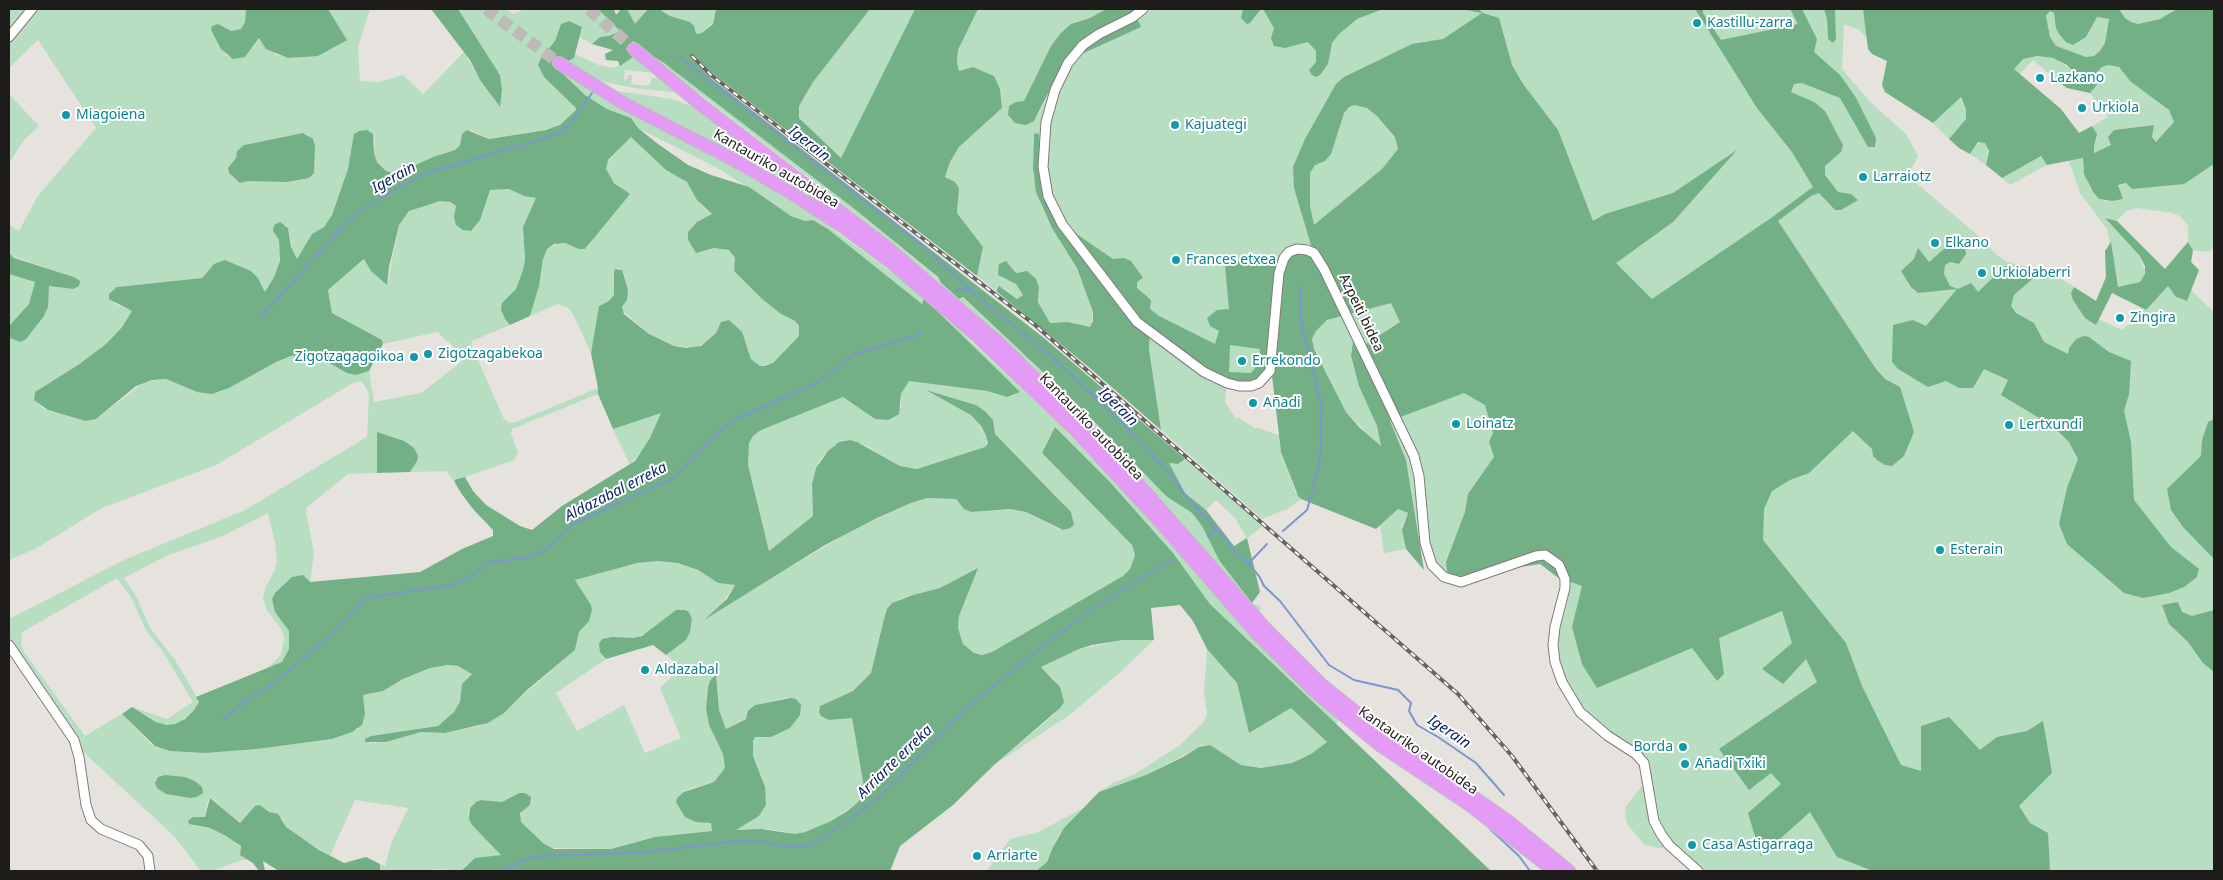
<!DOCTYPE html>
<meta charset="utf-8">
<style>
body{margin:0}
#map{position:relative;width:2223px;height:880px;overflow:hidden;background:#e6e2de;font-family:"Noto Sans",sans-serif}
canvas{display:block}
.frame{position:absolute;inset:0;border:10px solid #1e1c1b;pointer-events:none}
</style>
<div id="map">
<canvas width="2223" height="880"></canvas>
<div class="frame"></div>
</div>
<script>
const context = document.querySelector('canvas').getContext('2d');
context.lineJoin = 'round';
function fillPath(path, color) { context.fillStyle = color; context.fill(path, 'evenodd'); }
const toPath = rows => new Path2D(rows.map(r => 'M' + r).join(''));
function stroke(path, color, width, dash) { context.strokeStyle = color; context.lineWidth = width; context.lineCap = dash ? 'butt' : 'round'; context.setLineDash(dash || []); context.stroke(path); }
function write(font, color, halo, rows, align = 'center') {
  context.font = font + ' "Noto Sans",sans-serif'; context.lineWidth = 4; context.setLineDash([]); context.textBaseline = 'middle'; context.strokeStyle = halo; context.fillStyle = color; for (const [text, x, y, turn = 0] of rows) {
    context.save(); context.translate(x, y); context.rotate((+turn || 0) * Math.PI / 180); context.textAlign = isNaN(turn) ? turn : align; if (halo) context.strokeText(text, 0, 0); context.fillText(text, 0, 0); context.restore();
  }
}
fillPath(toPath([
 [9,9,246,9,245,22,241,29,231,31,221,26,212,33,227,56,245,57,260,38,276,55,292,58,311,56,347,40,328,9,370,9,358,47,360,81,379,82,403,75,423,94,464,52,480,80,499,106,502,90,500,75,458,9,506,9,513,14,521,11,522,9,598,9,620,31,609,36,600,37,592,44,579,37,582,27,566,21,560,27,555,41,541,58,539,68,544,77,571,102,576,110,565,122,555,128,489,139,471,130,461,138,460,145,455,150,433,157,396,174,386,171,377,162,374,153,375,139,370,131,354,134,353,151,343,185,332,215,324,227,312,234,297,259,293,255,289,231,286,225,273,231,279,240,280,261,274,277,265,292,261,283,251,271,233,263,214,264,202,278,117,287,115,304,133,311,122,326,106,344,78,365,35,392,33,398,43,408,52,412,96,419,144,382,166,379,197,392,220,392,276,362,291,356,304,354,319,357,356,375,369,371,374,402,421,393,466,358,437,332,383,344,382,340,332,313,328,290,365,259,367,265,387,285,399,225,409,211,424,205,445,200,456,206,454,217,476,226,490,190,502,189,513,190,529,197,537,198,523,227,525,260,523,270,516,290,503,303,502,314,510,325,472,341,471,344,504,419,509,423,516,422,598,388,598,394,512,429,511,433,518,453,514,460,454,481,446,471,410,472,413,469,377,432,377,473,348,474,307,507,306,513,314,552,310,582,289,580,286,583,277,615,289,631,289,649,285,659,273,667,268,668,281,655,284,639,282,630,267,610,263,599,265,589,275,570,277,560,275,542,268,513,223,536,166,556,124,578,137,598,150,628,175,660,198,699,198,705,194,710,180,722,171,725,161,724,132,707,167,719,193,702,163,652,146,630,131,597,117,578,22,632,21,644,24,652,85,736,122,714,151,744,170,751,205,753,257,749,332,739,358,729,365,714,363,695,383,691,403,679,430,668,448,665,458,666,472,674,462,684,460,702,454,712,438,726,371,736,369,743,386,742,421,732,445,733,479,726,498,717,575,650,579,632,586,624,591,605,575,580,637,562,657,561,678,563,698,570,718,583,735,585,721,605,750,591,851,531,911,503,927,498,956,499,958,502,971,512,1010,509,1026,512,1060,530,1064,504,995,434,993,420,986,412,976,405,930,391,967,411,976,419,987,440,985,447,917,469,900,466,865,445,845,440,833,446,820,460,816,468,812,484,813,516,769,551,748,465,749,443,753,436,760,430,843,397,875,419,889,420,893,419,901,406,901,394,909,381,987,391,1007,397,1020,392,969,344,945,317,1063,428,1171,543,1255,642,1300,687,1339,720,1336,724,1210,604,1173,553,1109,481,1055,427,1042,453,1132,545,1135,555,1130,569,1123,576,992,652,982,655,974,653,963,644,958,628,959,616,977,569,940,588,900,599,884,619,871,673,853,691,820,706,819,711,829,720,852,718,865,793,857,803,829,822,805,832,795,834,769,829,734,830,759,816,766,805,762,779,753,756,752,741,755,737,771,737,798,701,786,698,755,705,746,718,726,729,719,710,716,675,710,681,708,687,706,708,709,725,723,754,725,768,714,782,689,789,677,798,712,823,712,831,655,837,611,849,554,848,543,843,524,828,519,818,523,810,530,805,514,795,502,802,481,800,476,802,470,808,468,813,472,825,502,855,467,864,461,871,438,869,424,871,405,870,380,871,380,864,385,866,391,844,408,808,355,800,330,856,293,833,286,827,283,820,269,812,255,806,240,823,211,798,208,800,205,817,197,817,193,826,210,828,226,836,241,847,240,855,248,860,241,860,213,871,201,871,174,836,66,736,9,652,9,613,11,618,124,560,245,510,367,437,369,394,364,384,360,381,353,383,216,465,102,508,35,549,9,560,9,336,10,338,31,331,46,312,49,286,73,289,74,277,11,256,9,253,9,225,19,231,37,197,96,128,38,40,9,68],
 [303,133,308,134,315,147,314,173,298,180,248,181,240,183,229,173,228,168,236,158,237,151,244,145],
 [670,614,691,616,692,619,690,632,686,640,666,655,681,667,660,688,681,738,645,753,624,705,577,731,556,693,606,659,604,657,633,638,650,632],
 [627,9,648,9,635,25],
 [659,9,716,9,713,23,702,33,696,34,690,22,670,16],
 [870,9,915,9,841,158,799,118,799,106,813,82],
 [978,9,1106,9,1090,18,1076,22,1051,46,1024,101,1016,102,1009,106,1037,117,1064,62,1139,22,1134,11,1136,9,1791,9,1817,39,1802,9,1824,9,1827,19,1828,39,1833,43,1836,39,1835,9,1863,9,1868,40,1859,30,1844,24,1842,69,1870,102,1906,134,1918,156,1908,176,1975,233,1998,256,2008,262,2052,273,2074,287,2071,293,2090,315,2122,330,2139,316,2168,286,2176,297,2186,301,2191,290,2214,312,2214,871,1704,871,1679,847,1657,848,1644,844,1627,824,1625,813,1626,806,1646,781,1648,770,1580,706,1566,683,1559,659,1559,633,1570,592,1570,577,1557,559,1462,579,1448,577,1421,549,1406,460,1389,421,1400,417,1364,346,1357,350,1353,343,1351,356,1353,366,1377,426,1381,447,1346,412,1312,344,1312,339,1316,331,1325,322,1333,318,1326,267,1271,367,1227,383,1225,402,1236,419,1238,417,1256,429,1258,428,1279,435,1281,452,1295,491,1301,499,1287,509,1262,519,1161,430,1149,349,1150,332,1049,209,1039,176,1039,135,1034,134,1033,176,1042,207,1077,268,1093,312,1092,324,1090,327,1068,322,1050,323,1038,302,1039,292,1023,271,1016,273,1006,261,999,265,1002,278,1013,282,1020,288,1023,292,1022,298,1017,299,1003,288,995,289,996,291,977,276,983,247,957,213,959,188,955,182,945,177,950,162,959,147,1002,108,1000,89,992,75,973,67,959,71,957,63,958,50],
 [2119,9,2177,9,2160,19,2138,24,2131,22,2125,18],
 [2052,10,2054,13,2055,21,2086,37,2097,17,2109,19,2105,43,2100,51,2094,56,2086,57,2056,47,2050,37,2046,16,2048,12],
 [643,50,673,69,841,198,938,278,941,283,856,214],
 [575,54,599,65,614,68,634,56,654,73,625,70,624,79,627,80,628,75,632,75,631,84,649,86,652,78,658,78,678,93,634,88,600,81,567,64,574,58],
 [2032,56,2048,57,2058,60,2075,72,2060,83,2033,60,2019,75,2013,69,2023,59],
 [2108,65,2121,68,2130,81,2158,100,2173,115,2175,118,2173,124,2158,141,2154,141,2152,137,2153,125,2114,130,2109,141,2112,145,2094,153,2094,147,2097,138,2092,126,2108,117,2090,93,2097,85,2092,77,2102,67],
 [558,69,600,97,738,169,815,216,909,285,924,298,922,304,821,224,813,220,805,221,791,216,721,170,638,128,631,118,607,109,585,95],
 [610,90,672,99,697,108,858,230],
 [9,94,39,126,25,139,9,163],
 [1960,97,1966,109,1966,119,1949,139,1933,123],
 [631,136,666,170,687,182,702,206,712,214,697,222,688,232,688,240,696,253,714,248,729,250,735,258,734,271,762,299,781,314,795,321,799,326,799,336,773,363,760,366,755,363,751,359,748,348,720,324,716,333,708,341,695,348,674,346,649,334,623,311,622,307,627,300,622,270,618,268,614,273,614,295,609,301,599,306,599,308,591,353,573,314,568,308,558,304,530,316,539,286,543,259,547,249,559,243,572,244,583,250,588,247,623,190,610,178,606,169,606,164],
 [1979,142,1984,142,1988,148,1986,165,1970,154],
 [2041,156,2047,165,2010,185,2002,178],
 [2083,158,2083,169,2090,188,2099,199,2107,201,2123,199,2118,186,2126,183,2132,189,2143,187,2214,164,2214,246,2210,252,2193,250,2188,242,2188,226,2181,217,2173,213,2137,208,2126,211,2117,221,2106,219,2139,255,2145,270,2144,277,2140,282,2118,288,2107,229,2080,193,2069,161],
 [9,274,35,282,29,304,9,326],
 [962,297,1083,410,1166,496,1192,513,1202,526,1222,563,1234,576,1252,603,1261,607,1259,613,1134,468,1070,402,959,299],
 [662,412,647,444,630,465,613,429],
 [1185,459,1263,526,1247,538,1235,518,1216,500,1206,510,1185,493,1168,463,1178,464],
 [1398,509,1408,513,1402,526,1406,549,1384,553,1380,525],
 [1123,640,1154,640,1116,676,1068,716,994,765,1055,714,1055,680,1041,667,1079,649],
 [1207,649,1237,683,1249,733,1291,708,1327,742,1311,754,1292,763,1261,768,1241,765,1219,751,1203,745,1146,775,1099,792,1113,783,1135,774,1180,745,1204,722,1207,713,1204,694],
 [1082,809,1058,836,1047,862,1036,871,987,871,1010,839,1036,833]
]), '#b8dec2');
fillPath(toPath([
 [246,9,328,9,347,40,318,56,288,58,266,49,259,38,245,57,233,59,221,49,211,30,212,26,218,24,231,31,241,29,245,22],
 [431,9,458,9,500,75,502,90,500,107,480,80,470,60],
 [598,9,614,9,616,15,621,9,627,9,635,24,648,9,659,9,670,16,690,22,694,26,696,34,702,33,713,24,716,9,870,9,813,82,799,106,799,118,841,158,915,9,978,9,958,50,957,63,959,71,973,67,994,76,1000,89,1002,108,959,147,950,162,945,177,955,182,959,188,957,213,983,247,977,276,712,73,694,55,690,57,712,79,1044,338,1185,459,1178,464,1169,463,1185,493,1206,510,1234,546,1247,538,1260,592,1252,603,1219,560,1202,526,1192,513,1166,496,1083,410,963,297,959,299,941,283,938,277,852,207,664,63,643,50,620,66,618,61,606,60,605,54,613,50,592,44,600,37,609,36,620,31],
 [1106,9,1136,9,1134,11,1141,27,1064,62,1034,121,1026,125,1015,123,1008,115,1009,106,1016,102,1024,101,1051,46,1061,33,1071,24,1090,18],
 [1243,9,1261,9,1250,23,1247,24,1241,18],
 [1263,9,1383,9,1357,19,1339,34,1332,43,1328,64,1320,75,1316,77,1312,75,1309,70,1316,62,1316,51,1308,42,1285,48,1274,46,1271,38,1274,28],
 [1461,9,1478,9,1483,13,1499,18,1512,65,1523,84,1558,130,1593,221,1605,214,1673,193,1737,150,1673,222,1616,263,1652,299,1771,218,1813,187,1792,152,1757,108,1695,9,1703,9,1703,13,1721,40,1798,24,1790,9,1802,9,1817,39,1814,52,1840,75,1855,96,1876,138,1875,147,1868,147,1840,98,1802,83,1794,84,1791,92,1814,102,1825,111,1843,145,1841,152,1825,166,1825,175,1838,192,1851,194,1858,200,1841,210,1835,210,1819,193,1811,196,1778,221,1876,369,1885,379,1900,387,1914,432,1904,456,1892,466,1885,465,1877,460,1873,456,1872,449,1853,431,1809,473,1790,480,1772,491,1764,509,1763,540,1846,643,1862,686,1901,765,1921,771,1921,726,1949,717,1980,750,1997,737,2027,731,2043,721,2052,773,2019,806,2030,823,2048,833,2050,871,1873,871,1837,857,1810,812,1761,856,1748,813,1781,784,1771,773,1749,790,1719,749,1817,682,1806,659,1783,684,1762,669,1792,643,1782,611,1719,638,1724,674,1717,681,1692,648,1597,688,1582,664,1572,627,1582,586,1557,577,1540,564,1460,576,1448,573,1447,570,1446,562,1465,512,1468,494,1494,457,1489,442,1493,433,1485,405,1464,393,1390,421,1406,460,1424,570,1406,549,1402,530,1408,513,1398,509,1376,529,1301,499,1298,496,1281,452,1271,367,1262,381,1230,384,1150,333,1149,349,1161,430,1091,369,996,291,999,286,1017,299,1023,295,1016,284,998,275,999,264,1006,261,1016,273,1027,271,1036,279,1039,287,1038,302,1050,323,1068,322,1090,327,1093,321,1093,312,1077,268,1052,228,1036,192,1033,169,1034,134,1037,133,1039,135,1039,171,1041,187,1053,216,1065,226,1113,259,1124,258,1131,261,1143,278,1137,282,1137,288,1151,300,1150,309,1159,316,1215,344,1219,331,1210,326,1207,318,1217,310,1229,309,1225,266,1255,255,1275,260,1289,258,1287,254,1313,252,1294,188,1293,167,1305,139,1336,84,1344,77,1412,44,1443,39,1482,13],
 [1354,105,1367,108,1377,116,1395,137,1398,149,1382,169,1314,225,1310,206,1310,173,1315,165,1325,161,1331,154,1344,113,1349,107],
 [1391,303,1400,322,1357,350,1353,342,1351,356,1359,386,1377,426,1381,446,1359,427,1346,412,1314,349,1312,339,1316,331,1327,320],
 [1230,345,1260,349,1259,363,1251,373,1229,372],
 [1824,9,1835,9,1836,39,1833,43,1828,39,1827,19],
 [1863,9,2119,9,2125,18,2131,22,2138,24,2160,19,2177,9,2214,9,2214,164,2184,184,2132,189,2126,183,2118,185,2123,199,2112,201,2099,199,2093,192,2084,174,2083,158,2047,165,2041,156,2002,178,1986,165,1989,151,1985,143,1978,142,1970,154,1959,148,1949,139,1966,119,1966,109,1961,97,1933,123,1885,92,1882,85,1887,61,1872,54,1868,49],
 [2050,11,2054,13,2056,28,2059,34,2066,42,2073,45,2086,37,2097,17,2109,19,2105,43,2100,51,2094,56,2086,57,2056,46,2050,37,2046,16],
 [2037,56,2053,58,2067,65,2074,72,2060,83,2067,88,2090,93,2097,85,2092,77,2102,67,2108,65,2119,67,2130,81,2169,110,2174,122,2156,142,2152,137,2154,125,2114,130,2108,137,2111,145,2094,153,2094,147,2097,134,2092,126,2079,133,2061,109,2014,69,2023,59],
 [569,21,582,27,574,58,557,68,585,95,607,109,631,118,638,128,658,144,688,165,711,175,749,187,791,216,805,221,813,220,828,229,922,304,924,298,1020,392,1007,397,987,391,909,381,901,394,899,414,889,420,875,419,843,397,761,430,753,436,749,443,748,465,769,551,813,516,812,484,816,468,828,451,839,442,850,440,857,442,900,466,917,469,985,447,988,443,986,436,981,426,971,415,926,390,976,405,986,412,993,420,995,434,1071,512,1074,525,1070,528,1063,530,1026,512,1010,509,971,512,964,509,956,499,927,498,911,503,875,519,825,545,704,620,727,599,735,585,718,583,698,570,678,563,657,561,637,563,575,580,591,605,592,610,589,621,579,632,575,650,527,690,504,713,488,723,445,733,421,732,386,742,365,742,365,739,371,736,438,726,454,712,460,702,462,684,472,674,458,666,448,665,430,668,403,679,383,691,363,695,365,714,362,725,352,732,332,739,257,749,205,753,170,751,155,746,122,714,132,707,156,722,167,725,175,724,185,719,194,710,199,702,196,697,282,662,289,649,289,631,275,612,272,599,275,593,292,577,303,575,310,582,420,572,462,549,493,536,493,530,473,509,461,493,454,481,457,479,465,477,473,491,486,505,520,526,532,530,562,506,635,461,650,438,661,413,613,429,598,394,598,388,591,353,599,306,609,301,614,295,614,273,615,269,622,270,628,290,627,300,622,307,624,314,649,334,674,346,686,348,701,346,716,333,721,322,729,320,742,332,751,359,760,366,764,366,773,363,799,336,799,326,795,321,781,314,762,299,734,271,735,258,729,250,714,248,696,253,688,240,688,232,697,222,712,214,697,200,687,182,666,170,631,137,608,160,606,169,614,183,630,194,585,249,579,249,565,243,554,244,547,249,543,259,539,286,530,316,510,325,505,319,501,310,502,303,516,289,523,270,525,260,523,227,536,198,524,196,509,189,490,190,480,220,471,231,463,230,456,225,454,217,456,206,450,202,440,201,409,211,399,225,389,267,387,285,371,271,364,259,328,290,332,313,382,340,383,344,369,371,356,375,347,373,319,357,304,354,291,356,276,362,229,388,212,394,197,392,166,379,152,380,136,386,96,419,86,421,48,410,34,400,35,392,78,365,106,344,122,327,132,311,109,299,109,294,117,287,202,278,214,264,225,260,251,271,258,278,265,292,274,277,280,261,279,240,273,231,274,225,280,222,288,228,291,247,297,259,312,234,324,227,332,215,348,169,354,134,359,131,367,130,373,134,374,153,377,162,386,171,396,174,433,157,455,150,460,145,462,134,467,130,489,139,546,130,560,125,576,110,575,107,544,77,538,65,541,58,555,41,561,24],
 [303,133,313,139,315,147,314,173,309,178,286,182,248,181,240,183,229,173,228,168,236,158,237,151,244,145],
 [2105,218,2117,221,2165,269,2188,242,2193,250,2191,262,2199,270,2187,301,2176,297,2168,286,2146,310,2112,293,2096,325,2085,318,2073,300,2071,293,2074,287,2096,301,2106,277,2105,251,2111,242,2118,287,2140,282,2145,274,2145,266,2139,255],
 [1960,235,1964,241,1966,254,1959,264,1950,262,1945,265,1944,274,1950,286,1958,289,1971,283,1978,292,2005,266,2038,274,2014,295,2011,306,2016,313,2034,323,2044,342,2068,354,2069,348,2076,339,2084,336,2089,337,2109,352,2131,361,2129,394,2124,411,2131,442,2134,500,2171,547,2199,569,2197,577,2184,587,2169,593,2143,598,2124,593,2067,544,2059,524,2067,488,2078,459,2069,442,2054,427,2001,395,2008,380,1984,369,1973,388,1959,388,1946,381,1928,387,1898,369,1892,362,1893,325,1913,320,1926,326,1957,289,1918,293,1911,287,1901,271,1914,259,1918,248,1929,262],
 [9,253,14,258,74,277,80,281,79,286,73,289,49,286,48,307,44,316,26,339,20,342,10,338,9,326,29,304,35,282,9,274],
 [2214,419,2214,559,2183,527,2171,510,2167,489,2201,456,2202,440,2208,422],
 [1055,427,1109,481,1173,553,1210,604,1491,871,1036,871,1047,862,1053,847,1064,828,1099,792,1146,775,1183,757,1199,747,1210,745,1241,765,1261,768,1292,763,1311,754,1327,742,1291,708,1249,733,1237,683,1207,649,1193,621,1180,605,1151,608,1154,640,1123,640,1092,645,1079,649,1041,667,1060,687,1064,702,1060,708,994,765,953,805,900,846,890,871,461,871,475,858,501,855,472,825,469,819,470,808,476,802,481,800,502,802,519,793,525,793,531,797,530,805,520,813,521,822,543,843,554,849,611,849,655,837,712,831,711,823,696,822,685,817,676,802,677,798,684,792,714,782,725,768,723,754,709,725,706,708,708,687,710,681,716,674,719,710,726,729,746,719,748,711,755,705,791,698,796,699,801,705,800,715,790,728,771,737,755,737,753,741,753,756,765,787,766,805,759,816,736,830,761,829,795,834,805,832,829,822,846,812,857,803,865,793,852,718,829,720,821,716,819,712,820,706,853,691,871,673,884,619,887,609,892,603,913,595,940,588,978,568,959,616,958,628,963,644,974,653,982,655,992,652,1123,576,1130,569,1135,555,1132,545,1042,453],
 [377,432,404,441,414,448,418,456,417,461,410,472,377,473],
 [2178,602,2182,612,2192,616,2214,610,2214,672,2203,663,2188,642,2169,624,2162,605],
 [676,610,685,610,689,612,692,619,690,632,686,640,666,655,653,645,606,659,600,652,599,644,602,639,612,637,633,638,642,636],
 [165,775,185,777,195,781,202,787,203,793,197,797,190,798,166,794,157,788,155,783,158,777],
 [210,798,240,823,255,806,260,805,269,812,278,814,286,827,319,850,344,863,366,857,380,864,380,871,279,871,263,861,265,871,259,871,253,863,240,855,241,846,226,836,210,828,189,824,188,821,193,817,205,817]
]), '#73b085');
stroke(toPath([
 [678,56,923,246,982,300,1052,357,1125,426,1171,475,1186,496,1223,536,1239,557,1246,561,1259,576,1264,586,1280,601,1329,665,1354,680,1398,690,1411,703,1409,711,1417,725,1438,737,1476,763,1504,795],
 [956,290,963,289,971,291],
 [261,317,347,222,367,206,424,174,561,133,570,124,592,93],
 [1283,531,1307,510,1319,467,1321,446,1320,400,1301,322,1301,287],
 [1208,536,1216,530],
 [1248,564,1267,544],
 [223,720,245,701,270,686,334,633,365,598,452,585,468,578,488,562,525,558,541,552,549,547,573,524,673,478,716,434,738,418,819,382,853,355,914,336,920,332],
 [1490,829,1519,856,1530,871],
 [500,871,527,859,541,856,646,852,738,841,757,841,790,847,808,846,817,842,880,797,961,713,1031,655,1092,609,1173,559]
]), '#7c97cf', 2);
stroke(toPath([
 [486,9,559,63],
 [589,9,634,49]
]), '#bebab7', 12, [12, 6]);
const secondary = toPath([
 [1143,9,1133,17,1099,34,1083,45,1068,63,1055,90,1046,122,1043,167,1048,196,1062,224,1137,322,1204,372,1227,383,1239,386,1251,386,1259,383,1270,371,1279,273,1284,258,1289,252,1297,249,1307,250,1314,253,1324,269,1414,456,1419,476,1425,543,1432,565,1444,577,1461,582,1536,556,1545,555,1559,565,1565,579,1565,588,1555,627,1553,645,1555,662,1562,682,1580,712,1608,736,1636,754,1644,763,1654,821,1661,834,1669,845,1698,871],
 [9,37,32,9],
 [9,645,74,740,79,757,86,805,91,820,101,829,139,845,148,856,150,871]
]);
const highway = toPath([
 [634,49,700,104,888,248,998,342,1120,463,1266,629,1322,685,1388,738,1508,821,1569,871],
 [559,63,623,103,736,161,791,193,842,226,893,264,978,337,1075,430,1162,524,1256,633,1313,690,1381,746,1471,806,1554,871]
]);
stroke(secondary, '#807b78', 11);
stroke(highway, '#c0bfbf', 14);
stroke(secondary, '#fff', 9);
stroke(highway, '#e39bf6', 12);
const rail = toPath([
 [692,56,711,75,1035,325,1458,694,1512,756,1597,871]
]);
stroke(rail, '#676462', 4);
stroke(rail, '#fff', 2, [5.5]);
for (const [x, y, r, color] of [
 [1697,23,5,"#0f9aa8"],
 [2040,78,5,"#0f9aa8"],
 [2082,108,5,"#0f9aa8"],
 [66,115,5,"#0f9aa8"],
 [1175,125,5,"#0f9aa8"],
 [1863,177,5,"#0f9aa8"],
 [1935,243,5,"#0f9aa8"],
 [1176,260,5,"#0f9aa8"],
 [1982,273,5,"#0f9aa8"],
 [2120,318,5,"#0f9aa8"],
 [428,354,5,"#0f9aa8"],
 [414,357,5,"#0f9aa8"],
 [1242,361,5,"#0f9aa8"],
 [1253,403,5,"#0f9aa8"],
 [1456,424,5,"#0f9aa8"],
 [2009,425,5,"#0f9aa8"],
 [1940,550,5,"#0f9aa8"],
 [645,670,5,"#0f9aa8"],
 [1683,747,5,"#0f9aa8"],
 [1685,764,5,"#0f9aa8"],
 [1692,845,5,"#0f9aa8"],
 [977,856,5,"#0f9aa8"]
]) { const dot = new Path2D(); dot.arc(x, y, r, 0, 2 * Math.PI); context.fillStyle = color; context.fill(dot); stroke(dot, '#fff', 2); }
write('14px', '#0d838f', '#fff', [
 ["Kastillu-zarra",1707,23],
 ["Lazkano",2050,78],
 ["Urkiola",2092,108],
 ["Miagoiena",76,115],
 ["Kajuategi",1185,125],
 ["Larraiotz",1873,177],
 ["Elkano",1945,243],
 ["Frances etxea",1186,260],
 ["Urkiolaberri",1992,273],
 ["Zingira",2130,318],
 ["Zigotzagabekoa",438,354],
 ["Zigotzagagoikoa",404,357,"right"],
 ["Errekondo",1252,361],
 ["Añadi",1263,403],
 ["Loinatz",1466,424],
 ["Lertxundi",2019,425],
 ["Esterain",1950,550],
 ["Aldazabal",655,670],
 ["Borda",1673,747,"right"],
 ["Añadi Txiki",1695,764],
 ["Casa Astigarraga",1702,845],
 ["Arriarte",987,856]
], 'left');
write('14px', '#1e1c1b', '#fff', [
 ["Kantauriko autobidea",776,169,30],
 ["Azpeiti bidea",1361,313,64],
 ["Kantauriko autobidea",1091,427,46],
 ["Kantauriko autobidea",1418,751,35]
]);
write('italic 15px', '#0c2566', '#fff', [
 ["Igerain",809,144,38],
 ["Igerain",394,178,-29],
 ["Igerain",1118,407,45],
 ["Aldazabal erreka",616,492,-27],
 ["Igerain",1449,732,34],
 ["Arriarte erreka",895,762,-44]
]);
</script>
